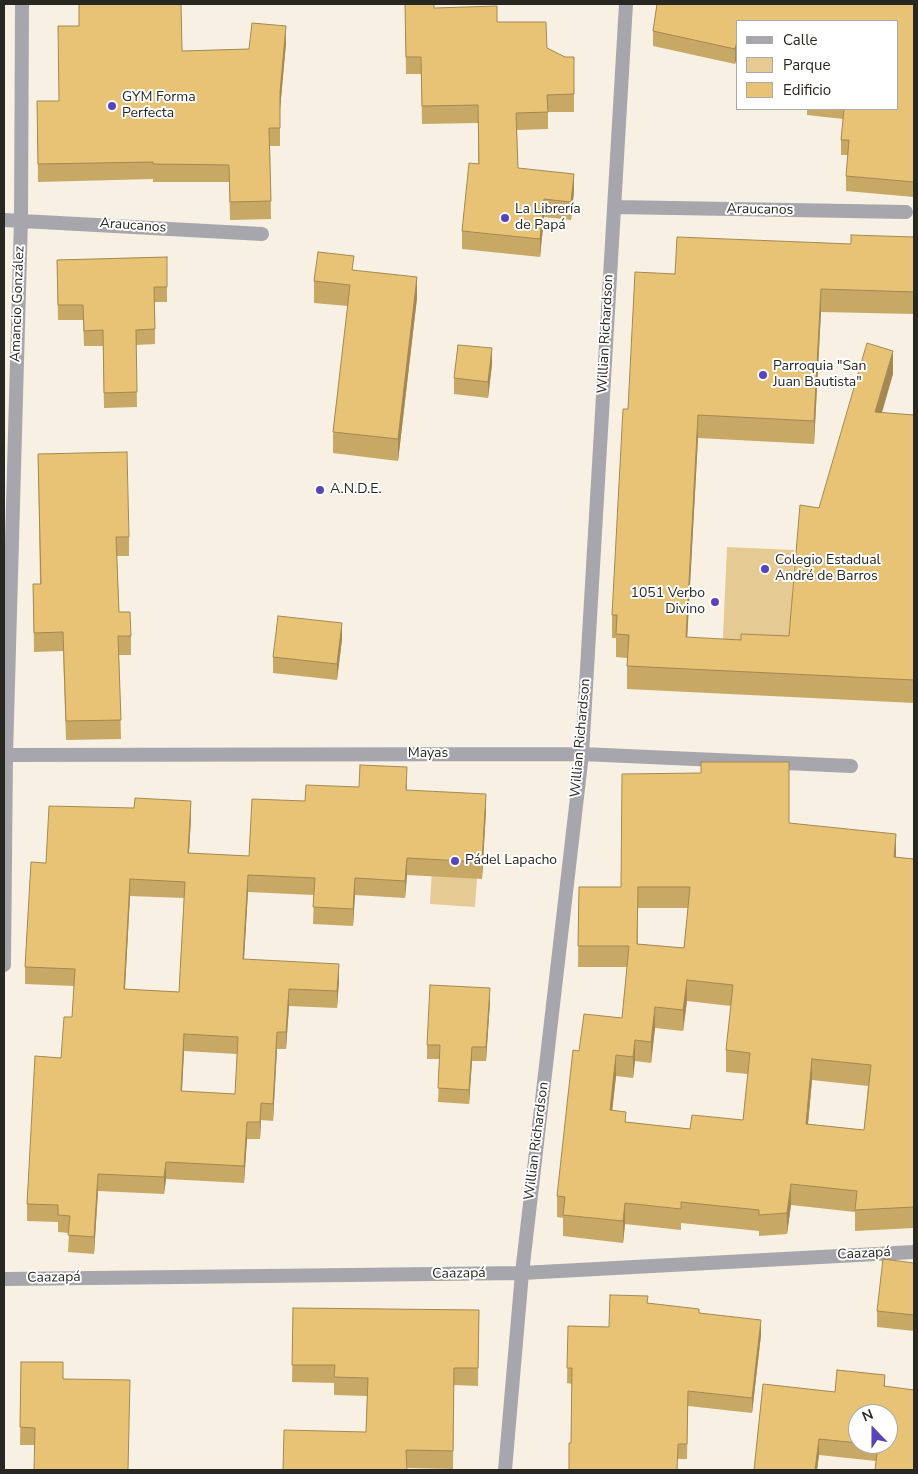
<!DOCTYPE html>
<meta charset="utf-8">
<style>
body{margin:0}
#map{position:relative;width:918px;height:1474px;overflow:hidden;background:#f8f1e3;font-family:"Nunito Sans",sans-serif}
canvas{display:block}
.frame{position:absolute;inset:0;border:5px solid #292722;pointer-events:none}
.legend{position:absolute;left:736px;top:20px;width:162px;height:90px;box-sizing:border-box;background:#fff;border:1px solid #a9a9a7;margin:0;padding:6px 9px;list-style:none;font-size:15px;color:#292722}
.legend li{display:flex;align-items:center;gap:10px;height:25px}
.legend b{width:25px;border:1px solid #a9a9a7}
.north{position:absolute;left:848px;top:1404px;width:50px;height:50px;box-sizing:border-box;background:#fff;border:1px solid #a9a9a7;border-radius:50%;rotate:338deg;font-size:14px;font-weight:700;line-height:20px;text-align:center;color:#292722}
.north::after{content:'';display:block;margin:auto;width:18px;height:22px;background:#5943bb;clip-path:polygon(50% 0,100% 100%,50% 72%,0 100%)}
</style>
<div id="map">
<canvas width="918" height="1474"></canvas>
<div class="frame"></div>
<ul class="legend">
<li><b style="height:6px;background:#a6a6ac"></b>Calle</li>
<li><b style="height:14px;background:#e5ca93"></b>Parque</li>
<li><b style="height:14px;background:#e9c375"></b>Edificio</li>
</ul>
<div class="north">N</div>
</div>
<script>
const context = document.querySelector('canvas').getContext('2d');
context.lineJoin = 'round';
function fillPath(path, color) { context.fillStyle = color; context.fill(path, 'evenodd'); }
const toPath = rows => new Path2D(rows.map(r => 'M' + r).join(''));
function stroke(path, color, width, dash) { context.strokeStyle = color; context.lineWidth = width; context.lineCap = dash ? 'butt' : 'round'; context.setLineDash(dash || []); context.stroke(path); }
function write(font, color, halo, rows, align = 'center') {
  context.font = font + ' "Nunito Sans",sans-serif'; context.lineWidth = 4; context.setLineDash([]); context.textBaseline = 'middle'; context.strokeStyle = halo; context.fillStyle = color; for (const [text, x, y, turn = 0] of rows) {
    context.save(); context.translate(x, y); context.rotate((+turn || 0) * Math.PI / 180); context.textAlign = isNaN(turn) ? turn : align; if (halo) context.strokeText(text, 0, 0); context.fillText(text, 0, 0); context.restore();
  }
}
fillPath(toPath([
 [727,547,794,550,790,662,722,659],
 [435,816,481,818,475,907,430,904]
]), '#e5ca93');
stroke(toPath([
 [615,207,906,212],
 [4,220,262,234],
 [4,755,582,754,851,766],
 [4,965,6,755,21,219,22,4],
 [4,1279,522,1273,914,1252],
 [505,1470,522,1273,582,754,626,4]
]), '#a6a6ac', 14);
fillPath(toPath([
 [405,4,434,8,497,22,565,57,574,57,574,112,548,112,548,129,517,130,518,168,574,191,571,220,544,217,540,257,462,249,462,231,478,164,478,123,422,124,421,74,406,74],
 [657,4,914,4,914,197,846,191,846,176,848,155,841,155,841,140,843,119,807,115,807,109,897,109,897,21,737,21,737,56,735,64,653,46,653,31],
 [79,26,182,51,249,49,286,43,280,108,280,146,270,146,271,219,230,220,229,182,153,182,153,179,38,182,37,101,59,101],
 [914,237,914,314,821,312,814,444,698,438,687,638,741,640,789,636,819,508,893,374,882,413,914,415,914,703,627,689,627,658,616,657,616,638,612,638,612,615,628,409,675,274,851,244],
 [167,257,167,302,155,302,155,344,136,345,137,407,104,408,103,346,84,346,83,320,58,320,57,260],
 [354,270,417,298,398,461,333,453,333,432,348,306,314,303,314,281],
 [492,364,488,398,454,394,454,378],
 [38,454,129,537,129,556,117,556,119,612,131,636,131,655,119,655,121,739,66,740,63,651,34,652,33,584,40,584],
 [342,639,337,680,273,673,273,657],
 [407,784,407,790,486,811,482,879,407,875,405,898,355,895,353,926,313,924,314,895,248,892,244,959,339,981,337,1008,289,1006,286,1049,277,1049,273,1121,261,1120,260,1139,247,1139,244,1183,166,1179,164,1194,98,1191,94,1254,68,1252,69,1233,58,1232,58,1222,27,1221,27,1204,61,1058,72,1017,74,986,25,984,25,967,46,863,191,818,189,853,249,856,305,801,359,787],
 [130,896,184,898,179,992,125,989],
 [184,1051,237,1054,235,1094,182,1091],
 [789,823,896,857,914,859,914,1228,855,1231,855,1212,791,1205,787,1234,759,1236,759,1231,681,1223,681,1230,625,1224,623,1243,563,1236,563,1218,557,1217,557,1196,579,1051,622,1018,627,967,578,967,579,887,621,887],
 [638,908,688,908,684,948,638,944],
 [687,1001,731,1006,726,1050,726,1072,748,1074,743,1120,690,1129,626,1122,612,1110,616,1076,633,1078,635,1061,651,1063,655,1028,683,1031],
 [812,1080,868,1086,864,1130,808,1124],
 [490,1002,486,1061,472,1061,469,1104,438,1102,440,1059,427,1059,427,1045],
 [914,1263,914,1331,877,1327,877,1311],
 [648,1303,699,1313,761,1335,752,1413,688,1406,687,1459,678,1459,571,1443,572,1384,567,1383,568,1326,609,1327],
 [293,1308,479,1310,478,1386,454,1385,453,1469,407,1468,366,1432,367,1396,334,1395,334,1383,292,1382],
 [21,1362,63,1362,35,1445,20,1445],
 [837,1370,885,1375,885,1387,914,1390,914,1470,875,1470,876,1461,819,1455,817,1470,754,1470,763,1384,835,1392],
 [858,1414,888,1414,888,1444,858,1444]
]), '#c8a865');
fillPath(toPath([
 [286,26,286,43,280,110,280,92],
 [737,41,737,56,735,64,735,49],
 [574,174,574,191,571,220,571,202],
 [544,199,544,217,540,257,540,239],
 [417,277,417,298,398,461,398,439],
 [821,289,821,312,814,444,814,421],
 [492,348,492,364,488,398,488,382],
 [893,351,893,374,875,435,875,412],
 [698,415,698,438,686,660,686,637],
 [342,623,342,639,337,680,337,664],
 [486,794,486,811,482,879,482,862],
 [191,801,191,818,188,870,188,853],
 [896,834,896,855,894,878,894,857],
 [407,858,407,875,405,898,405,881],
 [248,875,248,892,243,976,243,959],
 [355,878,355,895,353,926,353,909],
 [130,879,130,896,124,1006,124,989],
 [339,964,339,981,337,1008,337,991],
 [687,980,687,1001,683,1031,683,1010],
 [490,988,490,1002,486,1061,486,1047],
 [289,989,289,1006,286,1049,286,1032],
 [655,1007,655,1028,651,1063,651,1042],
 [277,1032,277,1049,273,1121,273,1104],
 [184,1034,184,1051,181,1108,181,1091],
 [635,1040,635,1061,633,1078,633,1057],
 [472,1047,472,1061,469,1104,469,1090],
 [616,1055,616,1076,610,1131,610,1110],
 [812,1059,812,1080,806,1145,806,1124],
 [261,1103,261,1120,260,1139,260,1122],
 [247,1122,247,1139,244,1183,244,1166],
 [166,1162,166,1179,164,1194,164,1177],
 [98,1174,98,1191,94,1254,94,1237],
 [791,1184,791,1205,787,1234,787,1213],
 [625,1203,625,1224,623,1243,623,1221],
 [761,1320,761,1335,752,1413,752,1398],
 [819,1439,819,1455,817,1470,815,1470]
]), '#a38852');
const building = toPath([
 [79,4,181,4,182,51,249,49,252,23,286,26,280,92,280,128,269,128,271,201,230,202,229,165,153,164,153,162,38,164,37,101,59,101,58,26,79,26,79,4],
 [405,4,434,4,434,8,497,6,497,22,546,22,547,48,565,57,574,57,574,94,547,95,548,112,516,113,518,168,574,174,571,202,544,199,540,239,462,231,469,163,479,164,478,105,422,106,421,57,406,57,405,4],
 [657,4,914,4,914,182,846,176,849,140,841,140,844,109,897,109,897,21,737,21,737,41,735,49,653,31,657,4],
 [851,235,914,237,914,292,821,289,814,421,698,415,686,637,741,640,741,634,789,636,800,505,819,508,867,343,893,351,875,412,914,415,914,680,627,666,629,635,616,634,617,615,612,615,623,409,628,409,635,272,675,274,677,237,851,244,851,235],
 [318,252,354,256,352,270,417,277,398,439,333,432,350,285,314,281,318,252],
 [167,257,167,287,154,287,155,329,136,330,137,392,104,393,103,330,84,331,83,305,58,305,57,260,167,257],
 [458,345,492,348,488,382,454,378,458,345],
 [127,452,129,537,116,537,119,612,130,612,131,636,118,636,121,720,66,721,63,632,34,633,33,584,41,584,38,454,127,452],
 [278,616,342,623,337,664,273,657,278,616],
 [701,762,789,762,789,823,896,834,894,857,914,859,914,1207,855,1210,857,1191,791,1184,787,1213,759,1215,759,1210,681,1202,681,1209,625,1203,623,1221,563,1215,565,1197,557,1196,573,1050,579,1051,584,1014,622,1018,629,946,578,946,579,887,621,887,622,774,701,773,701,762],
 [638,887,690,887,684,948,637,944,638,887],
 [687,980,733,985,726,1050,750,1053,743,1120,692,1115,690,1129,625,1122,626,1112,610,1110,616,1055,633,1057,635,1040,651,1042,655,1007,683,1010,687,980],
 [812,1059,871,1065,864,1130,806,1124,812,1059],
 [360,765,407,767,406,790,486,794,482,862,407,858,405,881,355,878,353,909,313,907,315,878,248,875,243,959,339,964,337,991,289,989,286,1032,277,1032,273,1104,261,1103,260,1122,247,1122,244,1166,166,1162,164,1177,98,1174,94,1237,68,1235,70,1216,58,1215,58,1205,27,1204,35,1056,61,1058,64,1017,72,1017,75,969,25,967,31,862,46,863,49,806,134,808,135,798,191,801,188,853,249,856,252,799,305,801,306,785,359,787,360,765],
 [130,879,185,882,179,992,124,989,130,879],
 [184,1034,238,1037,235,1094,181,1091,184,1034],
 [430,985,490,988,486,1047,472,1047,469,1090,438,1088,440,1045,427,1045,430,985],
 [883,1259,914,1263,914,1315,877,1311,883,1259],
 [610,1295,648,1296,647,1303,699,1309,699,1313,761,1320,752,1398,688,1391,687,1444,678,1444,677,1470,569,1470,569,1443,571,1443,572,1368,567,1368,568,1326,609,1327,610,1295],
 [293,1308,479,1310,478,1368,454,1368,453,1451,406,1450,407,1470,283,1470,284,1430,366,1432,368,1378,334,1377,335,1365,292,1365,293,1308],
 [21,1362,63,1362,63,1379,130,1380,128,1470,34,1470,35,1428,20,1427,21,1362],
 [837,1370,885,1375,884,1386,914,1390,914,1470,875,1470,878,1445,867,1444,888,1444,888,1414,858,1414,858,1443,819,1439,815,1470,754,1470,763,1384,835,1392,837,1370]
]);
fillPath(building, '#e9c375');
stroke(building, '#a38852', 1);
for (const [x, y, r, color] of [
 [112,106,5,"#5943bb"],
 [505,218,5,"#5943bb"],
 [763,375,5,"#5943bb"],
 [320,490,5,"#5943bb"],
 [765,569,5,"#5943bb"],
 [715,602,5,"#5943bb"],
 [455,861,5,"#5943bb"]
]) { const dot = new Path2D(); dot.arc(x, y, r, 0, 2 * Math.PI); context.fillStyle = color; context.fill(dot); stroke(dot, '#fff', 2); }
write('14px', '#292722', '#fff', [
 ["GYM Forma",122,98],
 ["Perfecta",122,114],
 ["La Librería",515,210],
 ["de Papá",515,226],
 ["Parroquia \"San",773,367],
 ["Juan Bautista\"",773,383],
 ["A.N.D.E.",330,490],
 ["Colegio Estadual",775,561],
 ["André de Barros",775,577],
 ["1051 Verbo",705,594,"right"],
 ["Divino",705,610,"right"],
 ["Pádel Lapacho",465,861]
], 'left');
write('14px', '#292722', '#fff', [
 ["Araucanos",760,210,1],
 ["Araucanos",133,226,4],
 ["Amancio González",18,304,-88],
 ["Willian Richardson",606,334,-87],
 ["Willian Richardson",581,738,-85],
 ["Mayas",428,754],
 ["Willian Richardson",537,1141,-83],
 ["Caazapá",864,1254,-3],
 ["Caazapá",459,1274,-1],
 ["Caazapá",54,1278,-1]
]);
</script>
